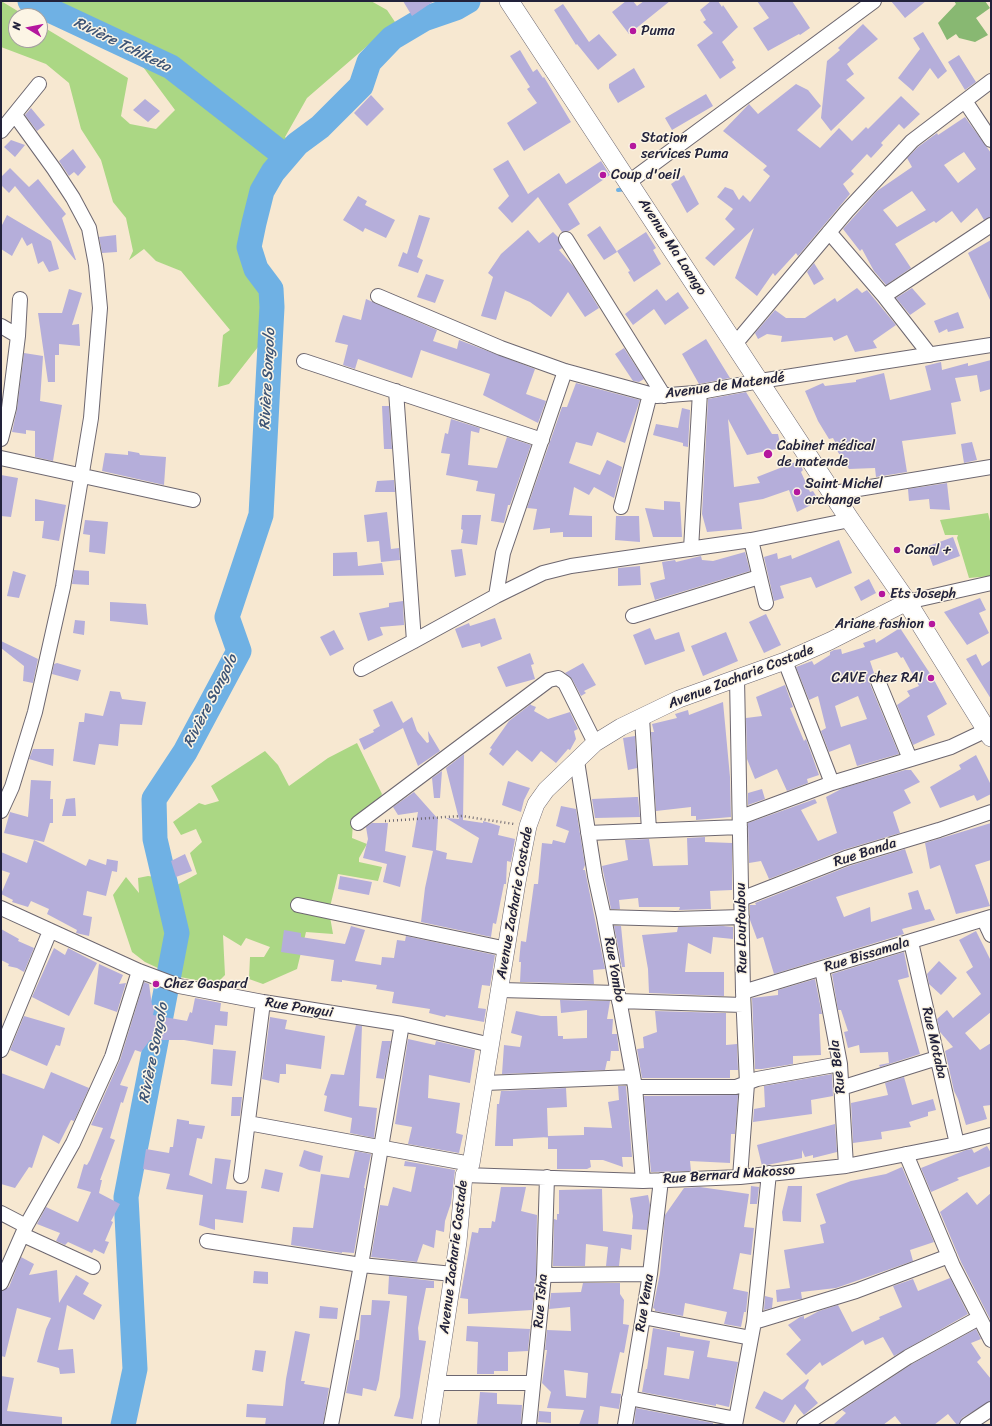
<!DOCTYPE html>
<meta charset="utf-8">
<style>
body{margin:0}
#map{position:relative;width:992px;height:1426px;overflow:hidden;background:#f7e8d1;font-family:Sriracha,sans-serif}
canvas{display:block}
.frame{position:absolute;inset:0;border:2px solid #22223b;pointer-events:none}
.north{position:absolute;left:8px;top:8px;width:40px;height:40px;box-sizing:border-box;background:#fcf5e5;border:1px solid #a5a1a1;border-radius:50%;rotate:280deg;font-size:11px;font-weight:700;line-height:16px;text-align:center;color:#22223b}
.north::after{content:'';display:block;margin:auto;width:14px;height:18px;background:#b5179e;clip-path:polygon(50% 0,100% 100%,50% 72%,0 100%)}
</style>
<div id="map">
<canvas width="992" height="1426"></canvas>
<div class="frame"></div>
<div class="north">N</div>
</div>
<script>
const context = document.querySelector('canvas').getContext('2d');
context.lineJoin = 'round';
function fillPath(path, color) { context.fillStyle = color; context.fill(path, 'evenodd'); }
const toPath = rows => new Path2D(rows.map(r => 'M' + r).join(''));
function stroke(path, color, width, dash) { context.strokeStyle = color; context.lineWidth = width; context.lineCap = dash ? 'butt' : 'round'; context.setLineDash(dash || []); context.stroke(path); }
function write(font, color, halo, rows, align = 'center') {
  context.font = font + ' Sriracha,sans-serif'; context.lineWidth = 3; context.setLineDash([]); context.textBaseline = 'middle'; context.strokeStyle = halo; context.fillStyle = color; for (const [text, x, y, turn = 0] of rows) {
    context.save(); context.translate(x, y); context.rotate((+turn || 0) * Math.PI / 180); context.textAlign = isNaN(turn) ? turn : align; if (halo) context.strokeText(text, 0, 0); context.fillText(text, 0, 0); context.restore();
  }
}
fillPath(toPath([
 [1,1,26,16,16,16,16,40,40,40,40,25,128,78,121,116,130,124,156,129,175,110,132,52,99,39,62,15,34,1,371,1,387,10,395,22,307,98,285,137,294,146,273,175,253,240,257,273,273,297,271,329,269,333,229,384,218,387,223,335,230,330,181,271,156,261,144,249,129,260,133,251,126,218,113,202,101,160,81,129,69,83,46,64,1,47],
 [988,513,991,525,991,576,969,578,957,538,958,535,945,535,940,520],
 [357,743,382,794,365,819,353,823,352,838,367,844,359,858,359,862,382,867,378,881,338,874,329,911,333,934,306,932,297,969,263,984,249,979,250,957,264,957,270,947,246,938,241,946,223,935,225,975,216,984,175,976,145,962,132,952,113,895,126,877,139,893,138,878,148,876,164,878,162,866,168,863,177,885,197,874,190,853,202,842,196,829,181,835,173,822,199,803,205,805,219,801,211,786,265,751,278,765,289,786,328,758]
]), '#abd784');
fillPath(toPath([
 [954,1,985,1,990,8,976,18,988,35,975,42,959,38,956,34,947,40,938,23,956,4]
]), '#88b872');
stroke(toPath([
 [618,190,627,189]
]), '#6fb1e4', 4);
stroke(toPath([
 [30,1,171,67,285,156],
 [123,1425,135,1369,126,1197,177,933,155,839,154,799,185,752,239,651,227,617,261,515,272,307,271,289,256,269,249,247,254,223,262,191,273,172,297,144,320,127,361,86,369,62,392,38,424,19,456,8,468,1]
]), '#6fb1e4', 25);
fillPath(toPath([
 [403,1,434,1,412,16],
 [626,1,633,1,637,6,644,1,670,1,629,34,612,12],
 [711,1,718,1,722,7,723,5,738,27,722,42,734,60,732,62,736,68,720,79,697,45,713,33,703,22,706,20,700,10],
 [757,1,792,1,810,28,800,35,799,34,768,51,753,28,769,18],
 [891,1,926,1,905,18],
 [563,4,589,42,599,34,617,55,598,70,577,44,576,45,554,10],
 [863,24,878,39,847,64,854,74,846,80,865,98,831,131,821,118,827,61,840,50,838,48],
 [923,32,947,71,938,79,930,68,913,91,898,78,920,49,913,38],
 [520,50,533,72,537,69,543,78,544,77,571,122,524,151,507,123,537,103,527,89,530,87,510,56],
 [959,55,976,82,965,90,948,62],
 [634,68,645,87,618,103,609,88,609,84],
 [796,84,808,90,821,106,797,130,820,148,839,128,852,141,866,127,868,129,901,96,920,114,904,129,899,124,881,143,883,145,871,158,867,154,851,171,854,174,843,184,850,194,798,256,796,253,775,276,773,273,757,296,735,278,754,228,714,266,705,258,735,229,725,219,733,209,717,197,725,187,733,190,739,200,743,195,750,202,770,176,763,170,767,166,723,131,749,104,758,114],
 [706,94,713,106,672,130,665,118],
 [371,95,384,109,367,126,354,113],
 [145,99,160,111,148,122,133,110],
 [31,108,45,125,37,131,25,115],
 [965,117,991,153,991,217,984,220,977,208,961,223,952,211,936,223,934,221,895,244,911,268,886,285,874,271,862,249,860,251,843,229,877,191,912,167,907,158,918,147,937,133,938,135],
 [964,152,976,169,958,183,944,165],
 [912,191,926,210,897,227,883,210],
 [11,140,25,145,15,157,4,147],
 [73,149,86,167,78,176,74,172,69,176,59,161],
 [508,160,528,194,559,173,566,184,601,161,610,175,568,204,580,224,569,231,562,232,538,197,512,223,498,208,509,196,493,169],
 [10,168,29,187,38,179,66,214,62,218,76,260,75,260,15,186,9,193,1,185,1,177],
 [684,175,699,204,687,213,671,184],
 [358,196,367,201,365,205,395,220,386,238,365,228,363,232,343,220],
 [7,215,51,241,59,269,49,272,43,261,38,264,32,243,27,246,22,237,12,256,1,249,1,227],
 [419,215,430,218,417,257,423,260,418,273,398,266,403,252,407,254],
 [600,226,617,252,604,260,587,235],
 [528,230,539,243,553,232,558,237,562,248,559,250,574,267,599,308,585,317,568,292,551,317,530,302,505,291,496,320,481,316,493,277,488,273,501,254],
 [646,232,656,248,653,250,661,264,634,282,628,272,630,271,617,251],
 [116,235,117,252,102,253,99,237],
 [991,240,991,302,968,253],
 [814,263,824,279,814,285,807,272],
 [426,274,444,280,435,303,417,297],
 [857,288,862,293,867,290,896,325,873,341,877,348,855,352,847,335,834,341,832,337,781,342,782,336,767,334,758,339,755,333,775,310,786,318,805,318,835,298,837,302],
 [912,288,926,304,910,315,896,298],
 [69,289,82,293,72,325,79,324,80,346,59,344,59,355,55,355,55,382,48,382,38,313,62,313],
 [657,289,666,301,678,292,689,308,665,325,654,309,633,325,625,314],
 [366,299,437,330,433,341,457,349,459,340,535,369,526,394,546,401,538,423,483,395,490,374,421,350,412,378,358,359,355,369,343,365,348,345,335,342,340,324,343,315,361,320],
 [958,312,964,328,948,332,947,329,939,333,934,321],
 [706,339,730,378,699,384,682,354],
 [624,348,644,379,639,382,633,381,615,354],
 [24,353,43,356,40,401,62,405,53,461,35,457,35,431,26,430,26,434,12,432,17,409],
 [991,360,991,389,980,392,977,375,955,378,961,401,951,403,956,434,902,441,907,472,876,477,875,468,849,469,832,443,835,442,833,438,829,439,818,421,805,391,823,383,825,386,856,382,856,380,884,373,890,400,931,390,925,366,941,362,942,370,968,363,968,366],
 [576,383,640,400,625,443,597,432,592,446,576,442,569,463,600,475,607,460,622,467,614,498,594,487,589,495,574,487,569,515,592,516,592,537,563,537,563,532,550,533,550,528,533,530,537,509,527,508,562,407,567,407],
 [746,392,772,434,778,434,781,448,747,455,728,419,734,487,760,483,757,477,798,461,803,470,801,472,810,492,813,491,819,501,797,512,789,490,763,499,739,503,742,529,707,532,702,514,708,399],
 [382,406,389,406,392,449,384,449],
 [682,408,690,410,688,447,683,446,683,443,653,435,656,424,678,428],
 [451,419,480,428,479,433,471,431,468,465,497,468,507,437,531,445,510,505,508,505,504,523,491,521,495,494,476,491,478,481,446,475,450,454,441,453,445,433,448,434],
 [972,442,977,460,964,463,961,444],
 [128,451,139,453,140,455,166,457,164,485,102,471,105,453,128,455],
 [1,475,18,478,11,517,1,516],
 [394,480,395,492,375,492,377,481],
 [947,483,950,510,930,509,929,499,909,501,908,489],
 [35,499,66,505,59,541,42,538,44,521,35,521],
 [664,501,680,502,682,537,653,537,645,508,664,510],
 [387,512,391,549,399,548,400,560,381,562,379,541,367,542,364,515],
 [462,515,481,515,477,545,461,543,463,530,461,529],
 [616,516,639,516,640,542,615,540],
 [85,520,108,522,105,554,89,552,90,535,83,534],
 [953,537,960,556,933,566,926,547],
 [839,540,852,573,816,588,811,577,780,586,784,598,774,601,764,557,777,553,778,559,791,555,792,559],
 [462,549,466,575,455,577,451,550],
 [357,552,358,566,382,563,384,575,333,576,333,553],
 [745,552,750,571,655,600,650,583,665,579,662,562,675,560,676,562,701,556,702,560,713,561],
 [640,566,641,585,618,586,618,568],
 [74,570,89,571,89,585,72,584],
 [13,571,26,575,19,598,7,596],
 [869,579,876,593,861,601,854,587],
 [980,598,986,610,979,613,989,633,967,645,944,612],
 [403,601,404,625,380,627,383,635,368,641,359,613,389,607,389,603],
 [110,602,146,604,148,625,110,621],
 [766,614,781,645,764,653,749,622],
 [495,618,502,639,481,647,480,643,462,648,455,629,469,623,470,626],
 [75,620,85,621,84,635,73,633],
 [650,628,655,640,679,632,685,651,645,665,633,635],
 [900,628,933,678,947,704,927,716,935,735,913,745,897,705,910,696,907,691,919,686,903,657,901,658,897,652,870,661,874,673,870,679,870,684,899,754,857,766,850,744,829,752,821,731,826,728,818,696,809,700,796,667,812,661,814,665,830,655,830,652,834,650,841,649,842,654,865,647,863,643,875,639,876,643],
 [858,696,867,719,841,727,835,706],
 [334,630,344,649,330,656,320,637],
 [726,632,738,661,703,676,691,646],
 [1,641,38,659,33,683,23,681,24,666,1,648],
 [530,653,534,664,531,665,535,679,506,687,497,667],
 [976,654,982,666,991,660,991,699,966,659],
 [57,663,81,670,78,681,52,674,54,664],
 [583,663,596,685,584,691,586,693,581,696,572,679,565,673],
 [785,685,793,707,790,708,804,741,806,739,819,775,807,779,808,783,787,791,777,769,755,779,747,759,746,718,762,716,756,697],
 [110,691,120,692,122,699,146,702,142,725,120,724,118,746,99,744,95,765,73,761,79,722,84,722,85,713,103,716],
 [392,701,403,723,412,717,417,731,427,743,429,742,428,731,440,751,418,766,403,728,364,750,359,739,374,732,373,730,380,726,373,710],
 [723,702,730,777,731,817,696,820,696,816,691,816,691,807,656,811,651,732,654,732,652,724,677,718,675,714,688,710,689,715],
 [531,704,531,705,536,707,534,711,548,719,570,712,578,729,574,731,576,739,570,750,568,749,556,763,541,751,532,762,517,750,503,766,489,754,492,749,490,748,509,721],
 [635,736,637,768,628,770,623,738],
 [33,749,54,749,53,766,29,759],
 [464,754,463,820,483,823,483,821,500,826,498,835,515,839,511,862,507,861,506,884,504,884,496,924,493,923,491,937,421,922,425,888,433,851,412,847,418,812,398,815,393,807,414,792,438,819,436,850,447,853,446,859,472,863,479,838,446,818,459,819,446,768],
 [976,755,991,785,991,794,977,801,974,795,940,808,930,787,961,769,959,765],
 [905,770,911,770,920,782,904,790,911,803,893,812,900,833,843,850,769,879,761,861,749,863,748,823,815,799,817,803,801,810,818,841,837,833,826,797,843,788],
 [442,771,440,798,434,798,432,778],
 [31,780,51,781,50,799,53,799,53,823,50,823,44,842,4,833,10,812,28,817],
 [508,781,530,788,524,800,521,812,502,805],
 [762,789,765,799,748,805,748,793],
 [636,797,638,797,640,817,595,818,592,799],
 [75,798,76,816,62,816,66,799],
 [561,806,576,809,585,865,583,870,585,870,605,969,593,970,594,984,520,982,521,962,519,962,521,941,526,942,534,884,538,884,542,843,552,844,553,840,565,843,569,831,556,826],
 [372,823,388,823,385,851,406,856,400,887,383,882,387,864,363,858,368,839,366,827],
 [991,823,991,860,975,865,990,906,956,914,940,865,930,869,925,843],
 [705,837,705,842,732,843,732,890,710,891,711,909,679,910,680,907,639,907,638,898,619,900,620,909,611,909,602,866,628,860,625,840,649,839,653,866,688,865,687,838],
 [34,840,86,866,89,859,106,865,107,859,118,861,117,872,112,871,106,896,87,891,83,915,92,917,89,936,76,933,77,930,47,914,49,909,31,901,28,907,12,902,13,900,1,894,10,873,1,870,1,852,27,863],
 [905,849,913,873,836,897,844,917,870,907,871,922,912,909,908,893,918,890,925,910,930,909,935,920,902,929,904,934,774,974,763,937,757,939,750,920,750,905,756,905,755,903,849,866],
 [185,854,192,871,176,877,171,861],
 [340,876,372,882,369,895,338,889],
 [351,926,365,930,355,961,381,965,382,957,394,958,397,940,405,941,406,936,495,955,490,986,482,985,478,1008,486,1009,484,1022,446,1015,445,1017,429,1013,430,1009,392,1003,394,992,376,989,377,985,342,980,342,982,331,981,334,960,281,952,284,930,301,933,301,937,345,944],
 [614,926,621,926,625,967,622,967],
 [723,926,733,927,733,939,713,937,711,954,688,943,685,972,724,972,724,996,649,993,648,969,642,935,677,932,678,927],
 [1,929,19,939,18,941,34,948,24,972,17,968,8,966,9,964,1,960],
 [976,931,991,961,991,1012,965,1033,980,1050,991,1043,991,1105,983,1106,987,1119,966,1125,958,1099,954,1091,945,1051,953,1047,940,1032,937,1019,947,1010,953,1018,981,994,966,972,973,967,959,940],
 [54,948,65,955,68,948,97,963,69,1016,32,997],
 [904,952,909,977,898,980,920,1054,880,1067,879,1065,889,1063,888,1052,860,1053,859,1045,848,1048,844,1032,848,1031,841,1010,838,1010,832,974],
 [939,961,957,978,941,995,929,984,927,974],
 [99,964,123,975,119,984,126,983,117,1012,94,1004],
 [815,979,822,1014,819,1014,821,1055,793,1056,793,1064,762,1069,755,1069,752,998,778,995,778,990],
 [144,982,149,984,152,1005,155,1005,153,1015,187,1021,190,1012,192,1013,195,998,221,1003,220,1011,228,1012,227,1026,215,1025,213,1045,184,1040,150,1040,141,1052,135,1050,120,1085,128,1087,123,1103,121,1102,110,1138,115,1140,100,1180,102,1180,99,1193,120,1204,111,1221,113,1222,105,1241,109,1242,104,1254,94,1249,92,1253,68,1242,65,1245,56,1241,60,1233,37,1224,46,1207,78,1222,91,1192,77,1188,84,1164,87,1165,90,1160,103,1128,91,1125,120,1060],
 [560,1000,610,1001,607,1019,613,1019,612,1034,617,1034,619,1051,611,1051,610,1061,607,1061,605,1070,502,1074,504,1045,520,1047,522,1036,511,1033,516,1011,541,1016,557,1016,558,1036,563,1036,563,1039,587,1038,587,1010,561,1013],
 [655,1011,726,1013,726,1045,737,1044,738,1070,730,1070,730,1078,642,1078,637,1049,644,1048,643,1037,657,1032],
 [24,1016,65,1028,60,1046,56,1045,47,1066,10,1050],
 [270,1017,287,1020,285,1029,325,1036,321,1069,286,1064,286,1074,280,1074,279,1083,262,1079],
 [356,1025,362,1026,359,1106,377,1108,374,1138,350,1133,352,1118,324,1111,327,1096,324,1095,331,1074,344,1075],
 [408,1039,435,1045,436,1041,475,1050,470,1083,429,1075,428,1098,460,1103,456,1133,463,1135,459,1153,408,1144,412,1127,395,1124],
 [382,1041,391,1041,384,1079,376,1078],
 [213,1049,236,1051,232,1086,211,1084],
 [51,1072,89,1088,74,1121,71,1120,59,1144,43,1135,32,1168,29,1167,15,1188,1,1184,1,1073,44,1089],
 [832,1074,833,1096,811,1100,812,1114,753,1122,754,1109,765,1107,764,1086],
 [904,1077,912,1105,933,1099,936,1110,928,1112,928,1116,909,1122,911,1127,881,1132,882,1139,853,1143,851,1103,888,1095,885,1083],
 [618,1086,626,1086,632,1157,622,1157,623,1167,603,1160,590,1160,591,1167,587,1169,557,1169,557,1149,548,1149,548,1136,584,1135,584,1127,612,1128,608,1102,619,1100],
 [566,1088,567,1107,547,1108,548,1137,513,1139,513,1146,495,1146,497,1104,499,1104,501,1091],
 [738,1095,735,1134,731,1134,730,1163,690,1161,691,1171,651,1172,644,1096],
 [232,1097,242,1097,240,1116,231,1116],
 [177,1119,189,1121,189,1124,205,1126,202,1139,197,1138,189,1175,212,1184,215,1158,231,1160,226,1189,247,1191,243,1223,215,1219,215,1230,199,1225,203,1195,166,1189,170,1174,143,1169,146,1149,169,1153,170,1147,173,1147],
 [835,1124,837,1152,813,1158,813,1155,805,1157,802,1150,802,1158,762,1166,757,1145],
 [987,1146,991,1153,991,1166,957,1178,959,1180,931,1192,921,1168,966,1150,972,1149,974,1153],
 [304,1150,323,1156,320,1172,309,1170,299,1166],
 [355,1151,371,1154,364,1188,365,1188,354,1253,342,1252,342,1253,291,1245,293,1227,313,1228,321,1174,349,1178],
 [405,1161,455,1170,451,1203,445,1221,444,1232,436,1230,434,1248,423,1244,417,1262,371,1257,380,1205,388,1206,393,1187,411,1192,416,1167,404,1166],
 [902,1167,934,1242,910,1250,913,1261,836,1288,801,1292,802,1299,777,1302,776,1290,790,1288,784,1250,824,1243,820,1225,826,1223,816,1194,851,1181,886,1174],
 [265,1169,283,1173,279,1192,261,1188],
 [751,1186,759,1187,757,1204,750,1204],
 [788,1186,802,1186,801,1222,783,1221,782,1212],
 [501,1187,526,1187,521,1211,537,1215,536,1274,532,1310,468,1314,468,1299,460,1298,472,1232,478,1233,479,1228,491,1228,492,1221,495,1222],
 [700,1187,749,1194,744,1227,754,1228,751,1255,740,1253,733,1289,748,1292,746,1312,744,1312,741,1327,724,1324,727,1312,685,1303,683,1316,655,1311,655,1309,653,1308,660,1273,665,1215,684,1188],
 [602,1189,603,1231,632,1235,631,1250,621,1248,619,1266,606,1266,608,1247,586,1244,585,1266,553,1266,554,1219,557,1220,557,1214,559,1214,559,1190],
 [967,1192,977,1205,991,1193,991,1321,961,1262,940,1212],
 [648,1195,650,1205,647,1230,632,1229,633,1216,630,1198],
 [21,1257,34,1264,29,1275,57,1270,59,1303,76,1275,89,1283,83,1294,102,1305,94,1320,67,1305,58,1350,73,1349,75,1373,60,1374,59,1368,37,1362,46,1329,51,1318,17,1308,5,1357,1,1356,1,1291,9,1287],
 [254,1271,268,1272,268,1284,253,1283],
 [389,1276,434,1281,434,1288,426,1288,418,1328,419,1340,426,1341,413,1419,394,1416,400,1397,407,1296,388,1294],
 [950,1278,968,1314,894,1356,883,1337,865,1345,863,1340,822,1366,820,1362,806,1375,786,1354,801,1340,788,1325,800,1317,804,1316,804,1319,819,1311,838,1305,852,1332,880,1319,879,1317,902,1307,893,1286,913,1279,918,1291],
 [583,1283,620,1283,620,1294,624,1300,623,1324,629,1325,624,1353,620,1352,611,1393,621,1394,619,1409,600,1406,598,1425,579,1425,584,1410,547,1408,551,1392,542,1383,547,1350,545,1350,547,1330,571,1331,570,1307,549,1309,551,1293,581,1292],
 [564,1370,588,1373,586,1398,566,1396],
 [765,1296,773,1298,772,1308,764,1310],
 [372,1300,390,1301,379,1380,376,1391,363,1388,362,1396,346,1393,356,1340,359,1340,361,1315,371,1315],
 [320,1306,338,1308,337,1319,319,1318],
 [467,1326,530,1329,528,1351,508,1352,508,1371,494,1371,494,1374,477,1374,478,1342,466,1341],
 [653,1328,680,1333,680,1336,710,1341,707,1357,738,1362,729,1407,716,1404,716,1406,642,1392,646,1369,647,1369],
 [667,1347,694,1351,689,1379,664,1375],
 [976,1329,981,1339,971,1343,981,1358,977,1362,991,1379,991,1401,962,1418,959,1425,957,1425,948,1414,934,1425,902,1425,895,1416,883,1425,833,1425,846,1413,842,1410,912,1364],
 [295,1331,310,1334,301,1381,305,1381,304,1384,329,1388,323,1425,265,1425,266,1418,246,1417,247,1404,283,1406,286,1379],
 [255,1350,266,1351,263,1372,252,1370],
 [1,1376,14,1378,7,1411,62,1417,62,1425,1,1425],
 [808,1379,809,1380,805,1388,818,1403,804,1415,795,1404,784,1423,755,1408,764,1391,782,1400],
 [480,1392,497,1393,497,1404,522,1405,521,1425,477,1425],
 [636,1408,713,1423,713,1425,634,1425],
 [539,1411,551,1412,551,1423,538,1422]
]), '#b5aeda');
const minor = toPath([
 [965,101,991,140],
 [1,131,39,84],
 [629,182,874,1],
 [829,232,884,296,930,355],
 [566,239,664,396],
 [378,296,501,348,565,371,657,396,695,393,760,381,991,345],
 [884,296,991,225],
 [1,326,18,336],
 [735,344,847,211,912,141,991,81],
 [304,361,542,440],
 [396,391,414,641],
 [1,439,9,408,18,336,20,299],
 [1,458,193,500],
 [834,493,991,467],
 [621,507,650,394],
 [751,540,766,603],
 [691,549,700,392],
 [496,596,503,553,565,371],
 [907,602,991,583],
 [633,616,759,577],
 [785,661,832,783],
 [361,669,414,641,496,596,543,573,571,566,751,540,850,520],
 [737,678,743,992,747,1084,740,1177],
 [878,681,910,759],
 [642,718,649,830],
 [577,761,595,876,604,917,635,1087,643,1181],
 [1,811,12,787,35,712,63,587,91,418,100,308,96,265,89,228,73,198,54,169,15,115],
 [741,817,832,783,951,747,991,728],
 [358,823,549,680,558,678,565,683,595,743],
 [588,833,740,827],
 [741,899,846,858,939,830,991,812],
 [298,905,507,949],
 [1,908,139,971,179,986,263,1002,402,1024,491,1045],
 [604,917,675,919,742,917],
 [984,920,991,935],
 [911,942,957,1144],
 [822,969,840,1064,846,1166],
 [500,990,618,993],
 [743,992,991,917],
 [619,1001,743,1005],
 [1,1050,50,931],
 [485,1083,633,1077],
 [635,1087,736,1087,757,1079,840,1064],
 [841,1088,937,1058],
 [248,1123,471,1164],
 [906,1154,953,1266,991,1340],
 [464,1175,643,1181,740,1177,846,1166,957,1144,991,1135],
 [241,1176,263,1002],
 [1,1213,26,1226],
 [23,1235,93,1267],
 [207,1241,361,1265,453,1274],
 [544,1275,650,1274],
 [1,1283,26,1226,73,1143,112,1057,139,971],
 [643,1317,751,1338],
 [754,1322,856,1291,949,1256],
 [436,1383,533,1383],
 [629,1398,736,1419],
 [331,1425,361,1265,402,1024],
 [529,1425,544,1275,547,1177],
 [625,1425,650,1274,661,1180],
 [735,1425,754,1322,769,1173],
 [804,1425,908,1357,979,1318],
 [967,1425,991,1409]
]);
const tertiary = toPath([
 [430,1425,458,1242,464,1175,471,1164,517,882,528,826,536,804,546,790,595,743,621,727,679,699,785,661,830,641,907,602]
]);
const secondary = toPath([
 [509,1,850,520,907,602,991,737]
]);
stroke(minor, '#6d6770', 16);
stroke(tertiary, '#6d6770', 18);
stroke(secondary, '#6d6770', 20);
stroke(toPath([
 [385,821,462,816,514,824]
]), '#6d6770', 2.5, [1, 3]);
stroke(minor, '#fff', 14);
stroke(tertiary, '#fff', 17);
stroke(secondary, '#fff', 19);
for (const [x, y, r, color] of [
 [633,31,4,"#b5179e"],
 [633,146,4,"#b5179e"],
 [603,175,4,"#b5179e"],
 [768,454,5,"#b5179e"],
 [797,492,4,"#b5179e"],
 [897,550,4,"#b5179e"],
 [882,594,4,"#b5179e"],
 [932,624,4,"#b5179e"],
 [931,678,4,"#b5179e"],
 [156,984,4,"#b5179e"]
]) { const dot = new Path2D(); dot.arc(x, y, r, 0, 2 * Math.PI); context.fillStyle = color; context.fill(dot); stroke(dot, '#fcf5e5', 1.5); }
write('14px', '#22223b', '#fcf5e5', [
 ["Puma",641,31],
 ["Station",641,138],
 ["services Puma",641,154],
 ["Coup d'oeil",611,175],
 ["Cabinet médical",777,446],
 ["de matende",777,462],
 ["Saint Michel",805,484],
 ["archange",805,500],
 ["Canal +",905,550],
 ["Ets Joseph",890,594],
 ["Ariane fashion",924,624,"right"],
 ["CAVE chez RAI",923,678,"right"],
 ["Chez Gaspard",164,984]
], 'left');
write('14px', '#22223b', '#fcf5e5', [
 ["Avenue Ma Loango",672,247,57],
 ["Avenue de Matendé",725,386,-8],
 ["Avenue Zacharie Costade",741,677,-21],
 ["Rue Banda",865,853,-18],
 ["Avenue Zacharie Costade",515,903,-80],
 ["Rue Loufoubou",742,928,-91],
 ["Rue Bissamala",867,955,-17],
 ["Rue Yombo",614,970,80],
 ["Rue Pangui",299,1008,9],
 ["Rue Motaba",934,1043,77],
 ["Rue Bela",838,1067,-97],
 ["Rue Bernard Makosso",729,1175,-4],
 ["Avenue Zacharie Costade",454,1257,-83],
 ["Rue Tsha",541,1301,-85],
 ["Rue Yema",645,1303,-81]
]);
write('italic 15px', '#3d5476', '#fcf5e5', [
 ["Rivière Tchiketa",122,45,26],
 ["Rivière Songolo",268,379,-87],
 ["Rivière Songolo",211,701,-63],
 ["Rivière Songolo",154,1053,-79]
]);
</script>
